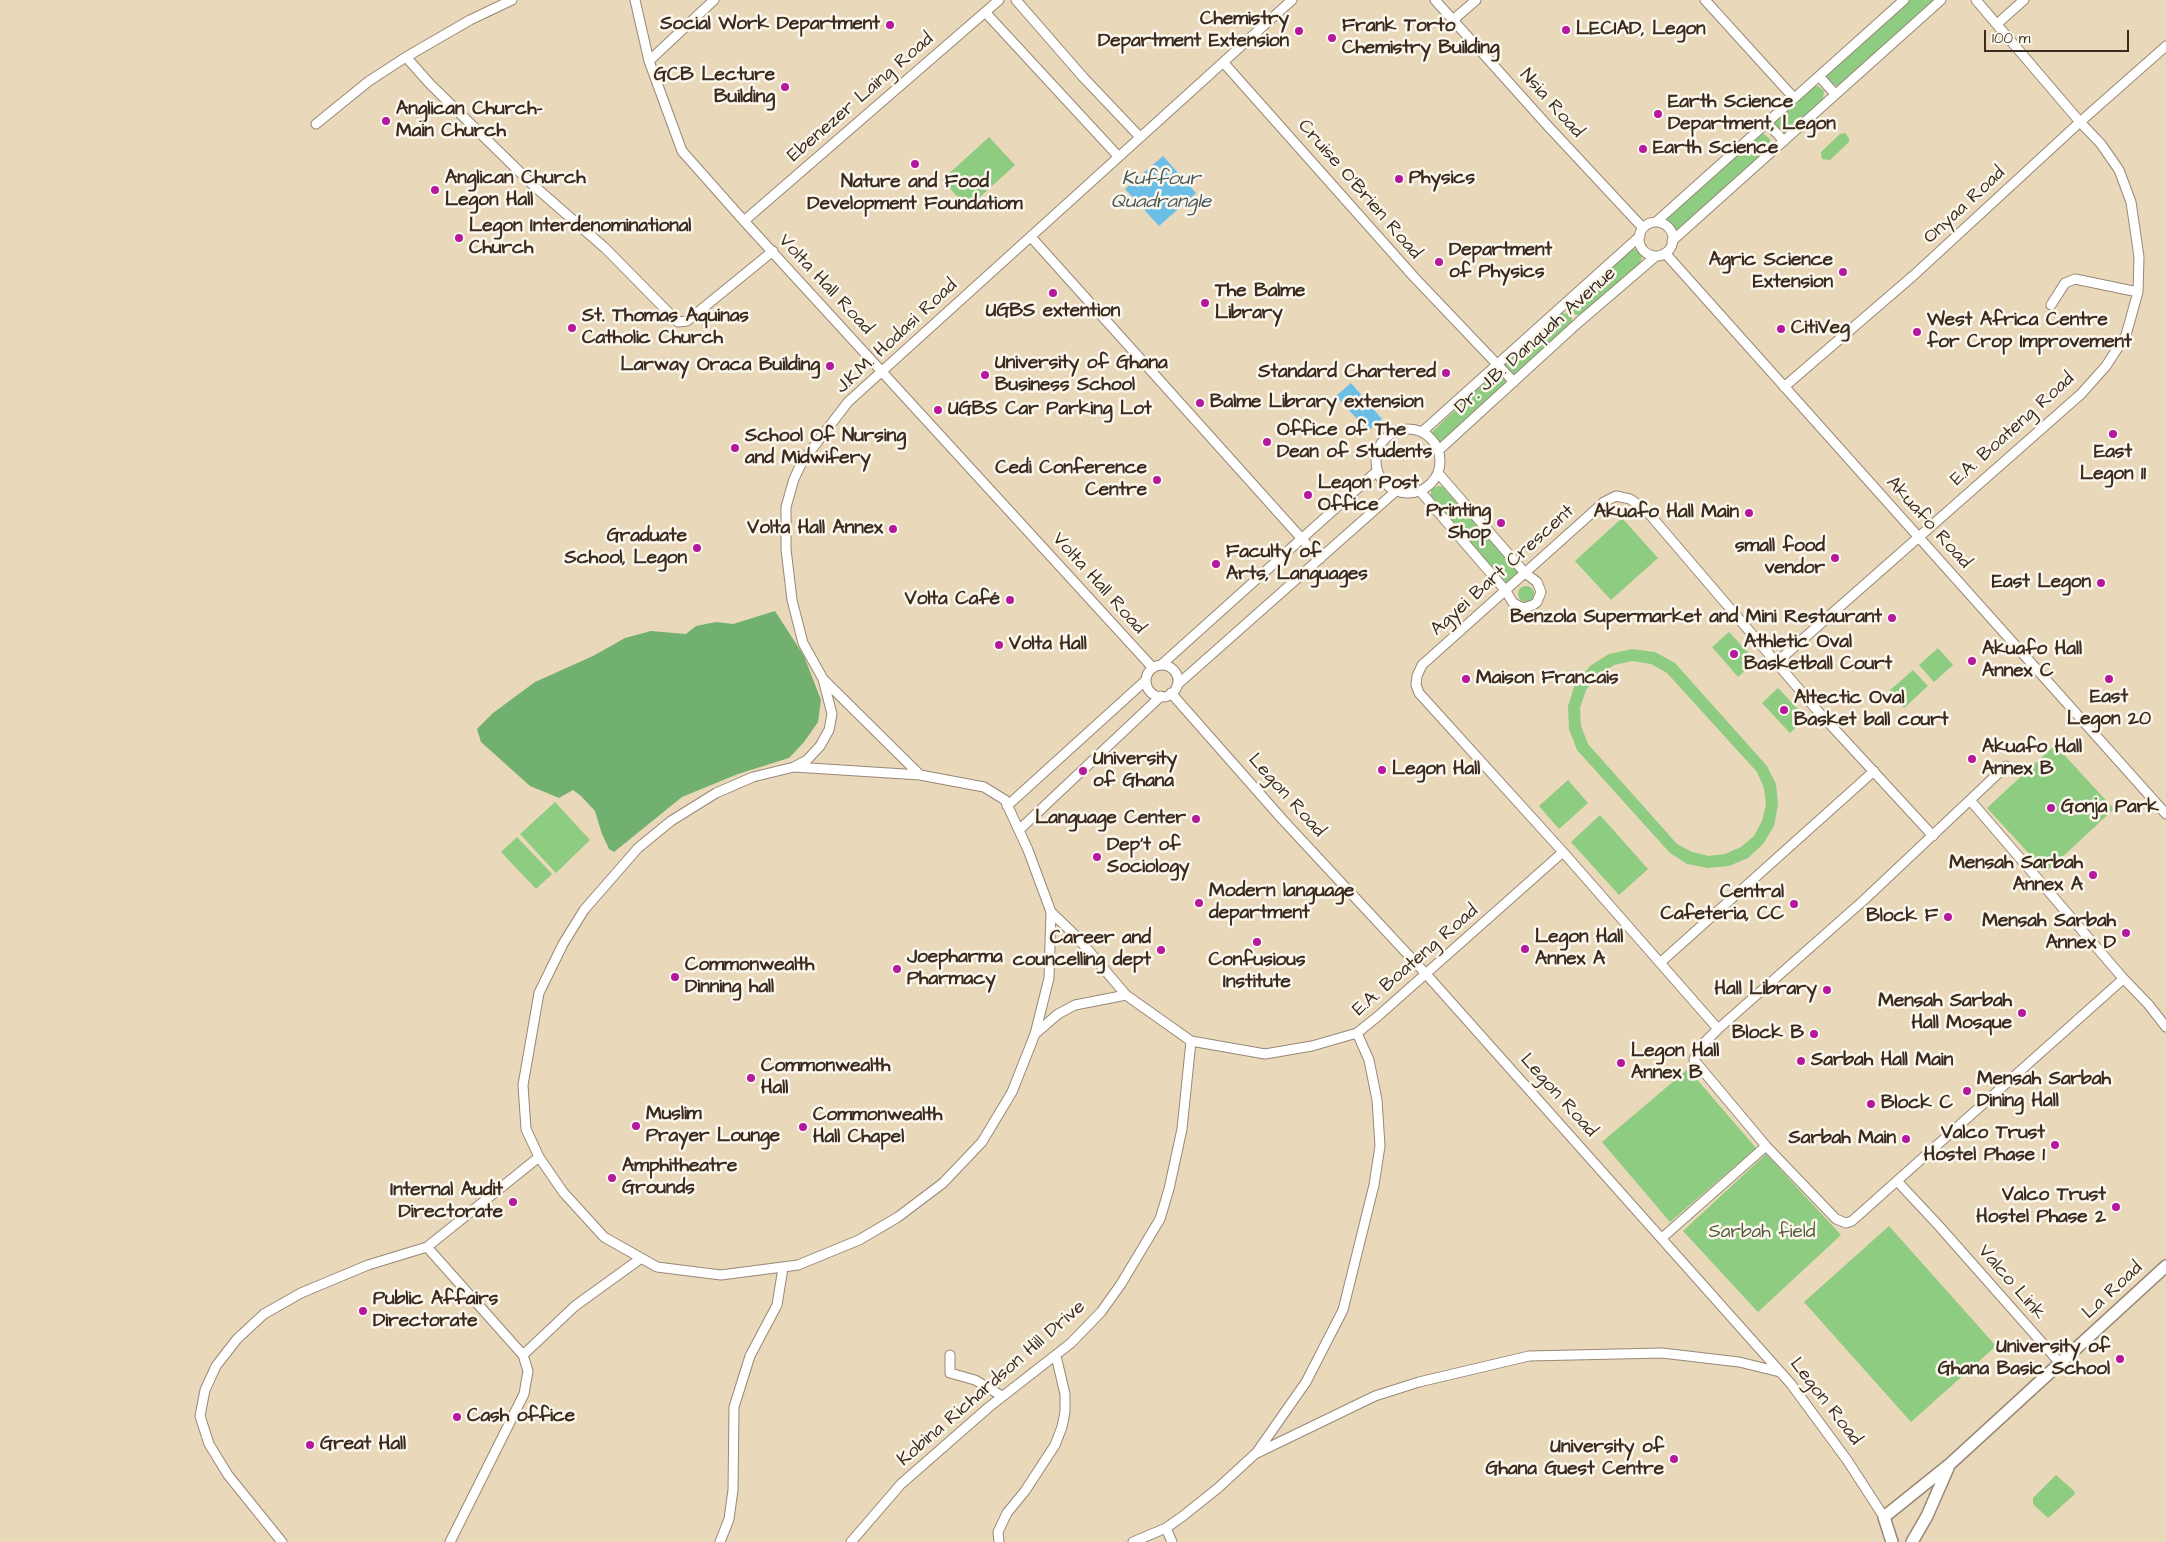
<!DOCTYPE html>
<meta charset="utf-8">
<style>
body{margin:0}
#map{position:relative;width:2166px;height:1542px;overflow:hidden;background:#f6e6cf;font-family:"Architects Daughter",sans-serif}
canvas{display:block}
.scale{position:absolute;left:1984px;top:30px;width:145px;height:22px;box-sizing:border-box;border:2px solid #3b2a1e;border-top:0;padding-left:6px;font-size:15px;line-height:18px;white-space:nowrap;color:#3b2a1e;-webkit-text-stroke:4px #fbf7ec;paint-order:stroke}
</style>
<div id="map">
<canvas width="2166" height="1542"></canvas>
<div class="scale">100 m</div>
</div>
<script>
const context = document.querySelector('canvas').getContext('2d');
context.lineJoin = 'round';
function fillPath(path, color) { context.fillStyle = color; context.fill(path, 'evenodd'); }
const toPath = rows => new Path2D(rows.map(r => 'M' + r).join(''));
function stroke(path, color, width, dash) { context.strokeStyle = color; context.lineWidth = width; context.lineCap = dash ? 'butt' : 'round'; context.setLineDash(dash || []); context.stroke(path); }
function write(font, color, halo, rows, align = 'center') {
  context.font = font + ' "Architects Daughter",sans-serif'; context.lineWidth = 5; context.setLineDash([]); context.textBaseline = 'middle'; context.strokeStyle = halo; context.fillStyle = color; for (const [text, x, y, turn = 0] of rows) {
    context.save(); context.translate(x, y); context.rotate((+turn || 0) * Math.PI / 180); context.textAlign = isNaN(turn) ? turn : align; if (halo) context.strokeText(text, 0, 0); context.fillText(text, 0, 0); context.restore();
  }
}
fillPath(toPath([
 [0,0,2166,0,2166,1542,0,1542]
]), '#ead8ba');
fillPath(toPath([
 [1909,0,1934,0,1839,86,1833,85,1827,78,1826,75],
 [1818,86,1824,91,1823,99,1787,133,1780,133,1774,126,1774,122,1812,87],
 [1845,133,1849,138,1849,142,1830,160,1822,159,1821,152,1840,134],
 [1764,134,1770,139,1770,147,1679,230,1670,228,1666,220,1759,135],
 [989,137,1015,165,968,208,942,180],
 [1636,249,1642,254,1641,262,1583,316,1573,314,1570,305,1630,250],
 [1563,312,1564,314,1568,313,1571,315,1573,323,1515,375,1512,374,1506,367,1505,364],
 [1493,374,1501,375,1505,379,1506,384,1441,443,1435,440,1432,432],
 [1438,486,1443,487,1518,572,1518,575,1508,584,1505,583,1431,499,1431,490],
 [1622,518,1658,558,1611,600,1575,561],
 '1518 594a8 8 0 1 1 16 0a8 8 0 1 1-16 0Z',
 [1729,632,1756,661,1738,677,1712,647],
 [1938,648,1953,665,1934,682,1919,665],
 [1632,649,1655,652,1675,663,1767,766,1776,784,1778,805,1774,826,1763,844,1748,858,1729,866,1708,868,1687,864,1670,853,1577,750,1569,729,1568,706,1575,684,1590,666,1609,654],
 [1632,661,1651,664,1667,673,1757,772,1764,788,1766,805,1762,821,1754,836,1741,847,1725,854,1709,856,1692,852,1677,844,1588,744,1581,726,1580,708,1586,690,1598,675,1614,665],
 [1913,670,1928,686,1904,708,1889,691],
 [1778,688,1806,718,1790,733,1762,703],
 [2055,745,2114,809,2046,872,1987,808],
 [1568,780,1588,803,1559,829,1539,806],
 [555,802,590,840,556,873,520,834],
 [1600,815,1648,869,1619,895,1571,842],
 [517,837,552,874,536,889,501,852],
 [1688,1069,1756,1148,1670,1222,1602,1142],
 [1766,1154,1841,1235,1758,1312,1683,1231],
 [1889,1226,1996,1346,1911,1422,1804,1302],
 [2056,1475,2074,1491,2075,1494,2048,1518,2033,1504,2033,1498]
]), '#8ecc82');
fillPath(toPath([
 [775,611,804,656,821,700,818,722,804,742,789,758,738,774,682,797,614,852,609,849,602,834,595,811,581,796,573,790,559,798,530,786,481,742,477,729,493,713,535,682,593,656,625,638,651,631,686,634,696,626,716,622,733,624]
]), '#72b070');
fillPath(toPath([
 [1163,156,1196,193,1159,226,1125,189],
 [1351,383,1382,419,1368,431,1336,396]
]), '#6bbfe7');
const minor = toPath([
 [635,0,649,61,682,151,744,221,1153,668],
 [1016,0,1083,77,1140,137],
 [1435,0,1547,125,1643,228],
 [1705,0,1794,98],
 [985,12,1118,156],
 [1453,20,1476,0],
 [1997,24,2024,0],
 [406,57,430,84,533,185,605,248,678,322,687,321,773,251],
 [649,61,714,0],
 [1223,62,1414,277,1514,382],
 [1819,76,1835,94],
 [1767,123,1784,141],
 [316,124,369,81,406,57,470,20,512,0],
 [744,221,999,0],
 [1656,222,1904,0],
 '1639 239a17 17 0 1 1 34 0a17 17 0 1 1-34 0Z',
 [1031,237,1320,559],
 [1672,241,1941,0],
 [1665,253,2166,814],
 [2051,305,2065,283,2075,279,2138,292],
 [1784,387,1914,275,2080,122,2166,46],
 '1376 461a32 32 0 1 1 64 0a32 32 0 1 1-64 0Z',
 [1423,431,1640,236],
 [1439,450,1579,322,1656,256],
 [1420,491,1506,591,1513,603,1523,608,1533,605,1537,602,1541,592,1537,582,1525,573,1438,473],
 [1777,662,2081,394,2106,366,2126,335,2138,292,2139,257,2131,202,2119,170,2101,144,2080,122,1976,0],
 [1161,665,1377,471],
 '1146 681a16 16 0 1 1 32 0a16 16 0 1 1-32 0Z',
 [1177,685,1396,491],
 [1171,693,1282,819,1426,974,1791,1384,1847,1460,1884,1517],
 [2006,766,1864,900,1718,1029,1697,1050,1694,1060,1766,1146,1836,1219,1846,1223,1852,1221,2122,980,2122,977],
 [794,767,920,775,984,787,1005,800,1028,850,1051,912,1049,978,1035,1034,1012,1092,982,1142,943,1183,898,1217,859,1240,798,1265,721,1275,657,1267,604,1237,563,1192,539,1157,526,1129,523,1085,539,993,563,944,584,910,638,848,671,821,716,793,753,777,794,767,807,760,820,746,829,730,832,714,823,679],
 [920,775,823,679,803,643,792,600,786,549,786,507,794,479,802,462,848,402,1292,0],
 [1970,800,2122,977,2148,1004,2166,1027],
 [1007,806,1146,680],
 [1019,830,1161,696],
 [1051,912,1077,937,1126,995,1191,1041,1265,1054,1312,1046,1357,1033,1377,1017,1563,852],
 [1661,962,1874,771],
 [1718,1029,1563,852,1419,693,1416,685,1417,676,1422,665,1604,502,1616,496,1630,499,1645,509,1816,709,1933,836],
 [1036,1033,1058,1014,1075,1005,1126,995],
 [1897,1181,1939,1226,2060,1363],
 [1662,1238,1766,1146],
 [427,1247,523,1355],
 [950,1355,950,1373,975,1380,1002,1396],
 [1257,1452,1306,1382,1343,1310,1374,1185,1380,1146,1377,1100,1369,1060,1357,1033],
 [1166,1528,1172,1542],
 [282,1542,228,1475,209,1444,200,1416,205,1390,216,1366,237,1339,264,1314,301,1293,368,1265,427,1247,539,1157],
 [450,1542,524,1394,528,1371,523,1355,575,1306,640,1259],
 [720,1542,729,1519,733,1490,734,1407,750,1356,777,1305,783,1268],
 [851,1542,901,1484,989,1407,1071,1343,1101,1312,1121,1284,1160,1219,1169,1189,1182,1129,1191,1041],
 [999,1542,998,1532,1007,1513,1025,1491,1055,1445,1062,1427,1065,1412,1065,1394,1056,1356],
 [1133,1542,1166,1528,1183,1516,1218,1488,1255,1454,1375,1396,1419,1382,1529,1356,1662,1353,1739,1362,1780,1372]
]);
const tertiary = toPath([
 [1892,1542,1884,1517,1950,1464,2166,1266],
 [1912,1542,1927,1516,1948,1468]
]);
stroke(minor, '#988876', 11);
stroke(tertiary, '#988876', 14);
stroke(minor, '#fff', 9);
stroke(tertiary, '#fff', 11);
for (const [x, y, r, color] of [
 [890,25,5,"#b5179e"],
 [1566,30,5,"#b5179e"],
 [1299,31,5,"#b5179e"],
 [1332,38,5,"#b5179e"],
 [785,87,5,"#b5179e"],
 [1658,114,5,"#b5179e"],
 [386,121,5,"#b5179e"],
 [1643,149,5,"#b5179e"],
 [915,164,5,"#b5179e"],
 [1399,179,5,"#b5179e"],
 [435,190,5,"#b5179e"],
 [459,238,5,"#b5179e"],
 [1439,262,5,"#b5179e"],
 [1843,272,5,"#b5179e"],
 [1053,293,5,"#b5179e"],
 [1205,303,5,"#b5179e"],
 [572,328,5,"#b5179e"],
 [1781,329,5,"#b5179e"],
 [1917,332,5,"#b5179e"],
 [830,366,5,"#b5179e"],
 [1446,373,5,"#b5179e"],
 [985,375,5,"#b5179e"],
 [1200,403,5,"#b5179e"],
 [938,410,5,"#b5179e"],
 [2113,434,5,"#b5179e"],
 [1267,442,5,"#b5179e"],
 [735,448,5,"#b5179e"],
 [1157,480,5,"#b5179e"],
 [1308,495,5,"#b5179e"],
 [1749,513,5,"#b5179e"],
 [1501,523,5,"#b5179e"],
 [893,529,5,"#b5179e"],
 [697,548,5,"#b5179e"],
 [1835,558,5,"#b5179e"],
 [1216,564,5,"#b5179e"],
 [2101,583,5,"#b5179e"],
 [1010,600,5,"#b5179e"],
 [1892,618,5,"#b5179e"],
 [999,645,5,"#b5179e"],
 [1734,654,5,"#b5179e"],
 [1972,661,5,"#b5179e"],
 [1466,679,5,"#b5179e"],
 [2109,679,5,"#b5179e"],
 [1784,710,5,"#b5179e"],
 [1972,759,5,"#b5179e"],
 [1382,770,5,"#b5179e"],
 [1083,771,5,"#b5179e"],
 [2051,808,5,"#b5179e"],
 [1196,819,5,"#b5179e"],
 [1097,857,5,"#b5179e"],
 [2093,875,5,"#b5179e"],
 [1199,903,5,"#b5179e"],
 [1794,904,5,"#b5179e"],
 [1948,917,5,"#b5179e"],
 [2126,933,5,"#b5179e"],
 [1257,942,5,"#b5179e"],
 [1525,949,5,"#b5179e"],
 [1161,950,5,"#b5179e"],
 [897,969,5,"#b5179e"],
 [675,977,5,"#b5179e"],
 [1827,990,5,"#b5179e"],
 [2022,1013,5,"#b5179e"],
 [1814,1034,5,"#b5179e"],
 [1801,1061,5,"#b5179e"],
 [1621,1063,5,"#b5179e"],
 [751,1078,5,"#b5179e"],
 [1967,1091,5,"#b5179e"],
 [1871,1104,5,"#b5179e"],
 [636,1126,5,"#b5179e"],
 [803,1127,5,"#b5179e"],
 [1906,1139,5,"#b5179e"],
 [2055,1145,5,"#b5179e"],
 [612,1178,5,"#b5179e"],
 [513,1202,5,"#b5179e"],
 [2116,1207,5,"#b5179e"],
 [363,1311,5,"#b5179e"],
 [2120,1359,5,"#b5179e"],
 [457,1417,5,"#b5179e"],
 [310,1445,5,"#b5179e"],
 [1674,1459,5,"#b5179e"]
]) { const dot = new Path2D(); dot.arc(x, y, r, 0, 2 * Math.PI); context.fillStyle = color; context.fill(dot); stroke(dot, '#fbf7ec', 2); }
write('bold 19px', '#3b2a1e', '#fbf7ec', [
 ["Chemistry",1289,20,"right"],
 ["Department Extension",1289,42,"right"],
 ["Social Work Department",880,25,"right"],
 ["Frank Torto",1342,27],
 ["Chemistry Building",1342,49],
 ["LECIAD, Legon",1576,30],
 ["GCB Lecture",775,76,"right"],
 ["Building",775,98,"right"],
 ["Earth Science",1668,103],
 ["Department, Legon",1668,125],
 ["Anglican Church-",396,110],
 ["Main Church",396,132],
 ["Earth Science",1653,149],
 ["Anglican Church",445,179],
 ["Legon Hall",445,201],
 ["Physics",1409,179],
 ["Nature and Food",915,183,"center"],
 ["Development Foundatiom",915,205,"center"],
 ["Legon Interdenominational",469,227],
 ["Church",469,249],
 ["Department",1449,251],
 ["of Physics",1449,273],
 ["Agric Science",1833,261,"right"],
 ["Extension",1833,283,"right"],
 ["The Balme",1215,292],
 ["Library",1215,314],
 ["UGBS extention",1053,312,"center"],
 ["St. Thomas Aquinas",582,317],
 ["Catholic Church",582,339],
 ["West Africa Centre",1927,321],
 ["for Crop Improvement",1927,343],
 ["CitiVeg",1791,329],
 ["University of Ghana",995,364],
 ["Business School",995,386],
 ["Larway Oraca Building",820,366,"right"],
 ["Standard Chartered",1436,373,"right"],
 ["Balme Library extension",1210,403],
 ["UGBS Car Parking Lot",948,410],
 ["Office of The",1277,431],
 ["Dean of Students",1277,453],
 ["School Of Nursing",745,437],
 ["and Midwifery",745,459],
 ["East",2113,453,"center"],
 ["Legon 11",2113,475,"center"],
 ["Cedi Conference",1147,469,"right"],
 ["Centre",1147,491,"right"],
 ["Legon Post",1318,484],
 ["Office",1318,506],
 ["Printing",1491,512,"right"],
 ["Shop",1491,534,"right"],
 ["Akuafo Hall Main",1739,513,"right"],
 ["Volta Hall Annex",883,529,"right"],
 ["Graduate",687,537,"right"],
 ["School, Legon",687,559,"right"],
 ["small food",1825,547,"right"],
 ["vendor",1825,569,"right"],
 ["Faculty of",1226,553],
 ["Arts, Languages",1226,575],
 ["East Legon",2091,583,"right"],
 ["Volta Café",1000,600,"right"],
 ["Benzola Supermarket and Mini Restaurant",1882,618,"right"],
 ["Athletic Oval",1744,643],
 ["Basketball Court",1744,665],
 ["Volta Hall",1009,645],
 ["Akuafo Hall",1982,650],
 ["Annex C",1982,672],
 ["Maison Francais",1476,679],
 ["East",2109,698,"center"],
 ["Legon 20",2109,720,"center"],
 ["Altectic Oval",1794,699],
 ["Basket ball court",1794,721],
 ["Akuafo Hall",1982,748],
 ["Annex B",1982,770],
 ["University",1093,760],
 ["of Ghana",1093,782],
 ["Legon Hall",1392,770],
 ["Gonja Park",2061,808],
 ["Language Center",1186,819,"right"],
 ["Dep't of",1107,846],
 ["Sociology",1107,868],
 ["Mensah Sarbah",2083,864,"right"],
 ["Annex A",2083,886,"right"],
 ["Modern language",1209,892],
 ["department",1209,914],
 ["Central",1784,893,"right"],
 ["Cafeteria, CC",1784,915,"right"],
 ["Block F",1938,917,"right"],
 ["Mensah Sarbah",2116,922,"right"],
 ["Annex D",2116,944,"right"],
 ["Legon Hall",1535,938],
 ["Annex A",1535,960],
 ["Career and",1151,939,"right"],
 ["councelling dept",1151,961,"right"],
 ["Joepharma",907,958],
 ["Pharmacy",907,980],
 ["Confusious",1257,961,"center"],
 ["Institute",1257,983,"center"],
 ["Commonwealth",685,966],
 ["Dinning hall",685,988],
 ["Hall Library",1817,990,"right"],
 ["Mensah Sarbah",2012,1002,"right"],
 ["Hall Mosque",2012,1024,"right"],
 ["Block B",1804,1034,"right"],
 ["Legon Hall",1631,1052],
 ["Annex B",1631,1074],
 ["Sarbah Hall Main",1811,1061],
 ["Commonwealth",761,1067],
 ["Hall",761,1089],
 ["Mensah Sarbah",1977,1080],
 ["Dining Hall",1977,1102],
 ["Block C",1881,1104],
 ["Muslim",646,1115],
 ["Prayer Lounge",646,1137],
 ["Commonwealth",813,1116],
 ["Hall Chapel",813,1138],
 ["Valco Trust",2045,1134,"right"],
 ["Hostel Phase 1",2045,1156,"right"],
 ["Sarbah Main",1896,1139,"right"],
 ["Amphitheatre",622,1167],
 ["Grounds",622,1189],
 ["Internal Audit",503,1191,"right"],
 ["Directorate",503,1213,"right"],
 ["Valco Trust",2106,1196,"right"],
 ["Hostel Phase 2",2106,1218,"right"],
 ["Public Affairs",373,1300],
 ["Directorate",373,1322],
 ["University of",2110,1348,"right"],
 ["Ghana Basic School",2110,1370,"right"],
 ["Cash office",467,1417],
 ["Great Hall",320,1445],
 ["University of",1664,1448,"right"],
 ["Ghana Guest Centre",1664,1470,"right"]
], 'left');
write('19px', '#3b2a1e', '#fbf7ec', [
 ["Ebenezer Laing Road",861,98,-41],
 ["Nsia Road",1551,104,48],
 ["Cruise O'Brien Road",1359,190,49],
 ["Onyaa Road",1965,206,-43],
 ["Volta Hall Road",825,285,47],
 ["J.K.M. Hodasi Road",897,337,-43],
 ["Dr. J.B. Danquah Avenue",1536,341,-42],
 ["E.A. Boateng Road",2013,430,-42],
 ["Akuafo Road",1928,523,48],
 ["Agyei Bart Crescent",1503,571,-42],
 ["Volta Hall Road",1098,584,48],
 ["Legon Road",1286,796,48],
 ["E.A. Boateng Road",1416,961,-41],
 ["Legon Road",1558,1096,48],
 ["Valco Link",2011,1283,49],
 ["La Road",2113,1291,-43],
 ["Kobina Richardson Hill Drive",992,1384,-41],
 ["Legon Road",1825,1402,52]
]);
write('19px', '#545b3c', '#fbf7ec', [
 ["Sarbah field",1762,1233]
]);
write('italic 20px', '#49575a', '#fbf7ec', [
 ["Kuffour",1161,180],
 ["Quadrangle",1161,203]
]);
</script>
